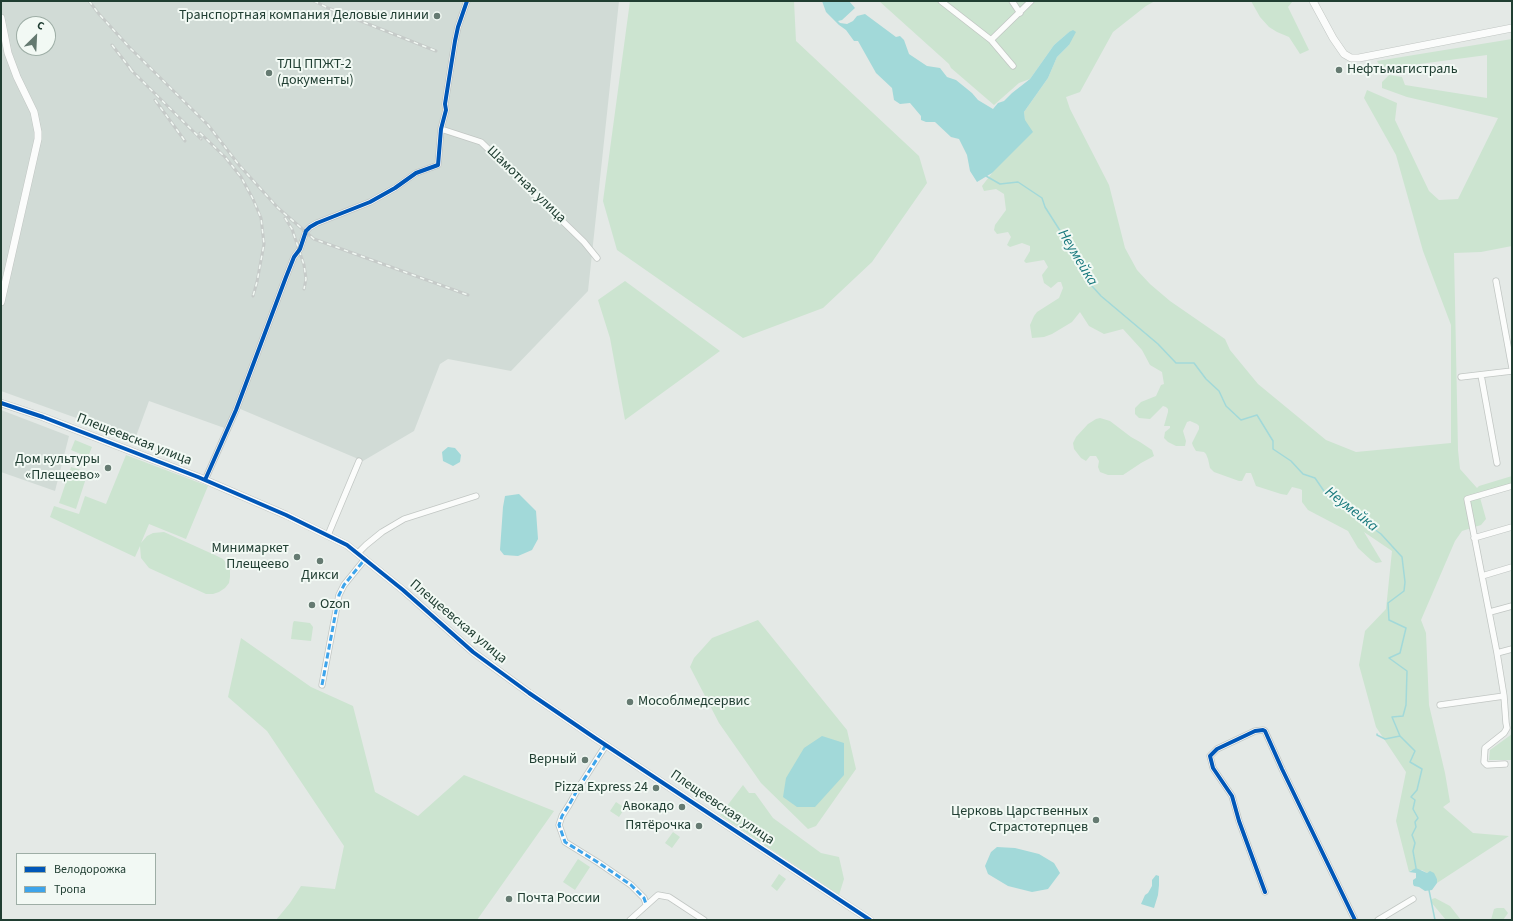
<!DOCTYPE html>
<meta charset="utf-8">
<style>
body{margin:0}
#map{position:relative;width:1513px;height:921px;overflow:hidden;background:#e4e9e6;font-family:"Source Sans 3",sans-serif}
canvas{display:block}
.frame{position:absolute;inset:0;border:2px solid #203e32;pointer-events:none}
.legend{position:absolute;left:16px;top:853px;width:140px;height:52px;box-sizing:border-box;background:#f2f9f4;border:1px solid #9eaea6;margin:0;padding:5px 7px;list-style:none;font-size:12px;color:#203e32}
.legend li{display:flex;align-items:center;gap:8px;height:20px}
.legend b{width:20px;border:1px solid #9eaea6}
.north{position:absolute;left:16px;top:16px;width:40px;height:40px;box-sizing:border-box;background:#f2f9f4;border:1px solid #9eaea6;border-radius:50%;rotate:24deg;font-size:11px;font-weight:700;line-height:16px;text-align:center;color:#203e32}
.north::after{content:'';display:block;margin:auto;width:14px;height:18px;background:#657a71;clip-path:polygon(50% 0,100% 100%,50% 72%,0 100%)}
</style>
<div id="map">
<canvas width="1513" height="921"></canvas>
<div class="frame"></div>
<ul class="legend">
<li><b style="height:5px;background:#0057b8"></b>Велодорожка</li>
<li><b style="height:5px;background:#3da4eb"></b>Тропа</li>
</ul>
<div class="north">С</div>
</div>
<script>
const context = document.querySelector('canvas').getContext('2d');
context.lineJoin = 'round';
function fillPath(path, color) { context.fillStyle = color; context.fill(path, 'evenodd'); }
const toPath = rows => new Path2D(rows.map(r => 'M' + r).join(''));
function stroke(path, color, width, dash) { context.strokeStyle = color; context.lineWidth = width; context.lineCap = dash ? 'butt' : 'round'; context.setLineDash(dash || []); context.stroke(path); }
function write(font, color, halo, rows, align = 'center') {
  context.font = font + ' "Source Sans 3",sans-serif'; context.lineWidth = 4; context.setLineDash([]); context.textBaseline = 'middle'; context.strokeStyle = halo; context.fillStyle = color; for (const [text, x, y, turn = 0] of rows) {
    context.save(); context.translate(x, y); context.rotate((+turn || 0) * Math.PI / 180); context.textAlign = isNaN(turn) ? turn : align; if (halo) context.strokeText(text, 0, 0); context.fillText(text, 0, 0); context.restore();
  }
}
fillPath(toPath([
 [1,1,619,1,588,291,511,371,448,359,440,364,414,431,363,461,238,408,230,430,149,401,135,439,1,391],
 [24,24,48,24,48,48,24,48],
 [1,410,69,436,55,491,1,472]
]), '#d1dbd6');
fillPath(toPath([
 [630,1,794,1,796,41,919,156,927,183,872,262,823,308,743,338,617,250,603,201],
 [879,1,1155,1,1146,6,1113,32,1080,92,1066,97,1070,109,1109,185,1125,248,1137,270,1150,284,1170,301,1225,339,1230,350,1258,384,1326,440,1356,452,1451,443,1451,325,1423,251,1396,155,1364,98,1367,90,1397,103,1395,120,1429,191,1439,200,1458,199,1498,118,1407,97,1382,88,1382,82,1389,75,1402,77,1405,85,1487,98,1487,55,1382,69,1377,61,1512,39,1512,246,1481,252,1454,253,1458,450,1460,469,1477,488,1479,486,1512,476,1512,484,1479,494,1486,519,1481,525,1462,531,1455,541,1421,620,1426,633,1429,705,1445,773,1450,802,1443,807,1473,833,1509,836,1437,883,1437,879,1429,872,1427,873,1422,870,1411,870,1409,872,1396,821,1406,772,1376,727,1359,665,1365,631,1386,609,1392,551,1364,532,1382,562,1376,563,1371,560,1358,548,1348,531,1308,510,1302,502,1302,490,1300,489,1292,487,1287,495,1281,494,1256,486,1251,473,1246,473,1242,481,1239,481,1214,472,1210,468,1208,459,1206,454,1204,452,1196,451,1193,446,1192,443,1199,429,1199,426,1197,424,1190,421,1187,422,1183,431,1186,441,1185,446,1176,446,1168,442,1164,438,1165,432,1170,428,1170,426,1164,426,1168,412,1168,409,1166,407,1163,406,1150,419,1139,418,1135,414,1135,408,1141,402,1156,396,1161,385,1164,384,1162,372,1150,365,1142,350,1123,329,1104,334,1089,326,1080,312,1072,322,1052,334,1044,337,1032,338,1030,325,1034,316,1037,312,1059,298,1063,288,1061,282,1058,282,1051,288,1044,283,1042,275,1048,267,1044,260,1026,263,1024,261,1030,251,1030,246,1022,243,1010,247,1007,245,1011,237,1008,232,997,234,994,230,995,225,1006,210,1004,194,996,189,984,191,982,186,992,173,1025,120,1024,112,1048,78,1057,57,1069,45,1069,32,1054,45,1030,79,1019,83,994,105,951,68,949,64],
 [1251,1,1293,1,1288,7,1309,50,1300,54,1289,37,1277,32,1269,27,1260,17],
 [625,281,720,351,625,420,610,338,598,300],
 [1100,418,1110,421,1131,437,1140,442,1152,450,1154,456,1141,463,1123,475,1108,475,1100,472,1098,467,1099,461,1096,456,1090,456,1086,461,1081,458,1074,449,1073,443,1076,437,1088,424,1096,419],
 [75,440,92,447,88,457,71,450],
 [126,455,208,486,186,539,149,524,141,543,147,536,153,533,164,532,217,556,223,559,227,564,230,570,230,577,229,583,225,588,219,592,213,594,206,594,149,568,141,558,140,546,135,557,50,517,54,506,79,514,85,496,106,504],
 [71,467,88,472,76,509,59,503],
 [758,620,847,730,856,769,816,826,808,829,761,783,719,723,690,667,694,658,712,638],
 [294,621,310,623,313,627,311,641,291,639,293,623],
 [241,638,311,687,353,706,375,792,418,816,464,775,554,811,477,920,276,920,290,903,301,886,335,889,344,846,267,731,228,697],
 [1512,734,1512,760,1489,760,1490,750],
 [743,785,749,793,755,793,773,818,821,853,839,857,844,879,839,895,720,815],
 [616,802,625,808,619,817,610,811],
 [673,832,680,837,672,848,665,843],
 [578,859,590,867,575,890,563,882],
 [779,874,786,879,777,891,771,886],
 [1435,898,1450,906,1461,920,1446,920,1431,902,1432,899],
 [1497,908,1504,908,1508,913,1503,920,1491,920,1494,909]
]), '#cce4d0');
fillPath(toPath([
 [822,1,849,1,855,8,842,20,838,21,840,23,847,24,853,21,857,16,865,14,896,37,900,36,904,40,909,54,927,66,940,68,947,77,956,80,972,93,978,100,993,109,998,103,1004,101,1012,93,1030,79,1054,45,1069,32,1073,30,1076,32,1069,45,1057,57,1048,78,1024,112,1025,120,1033,132,992,173,977,182,970,171,967,155,959,139,951,137,935,122,926,122,921,120,921,116,910,103,900,104,894,100,892,88,876,73,858,41,854,41,846,30,839,25,826,12],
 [448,447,455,448,461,455,460,462,453,466,443,461,442,452],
 [519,494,536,511,538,539,532,550,518,556,504,555,500,550,503,507,505,496],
 [822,736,844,743,844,775,815,807,797,807,783,797,786,778,804,748],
 [997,847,1015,848,1039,854,1054,863,1060,873,1048,889,1032,892,1008,886,988,874,985,866,991,852],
 [1416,868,1427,873,1430,871,1434,873,1437,879,1437,883,1432,890,1425,891,1419,887,1414,886,1413,884,1413,880,1416,878,1416,873,1409,872],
 [1156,875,1159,876,1159,885,1158,895,1154,908,1141,904,1145,895,1148,893,1152,886,1152,880]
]), '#a2d9d9');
stroke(toPath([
 [986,176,1000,184,1018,182,1042,198,1045,207,1087,273,1092,286,1101,296,1158,344,1176,363,1194,363,1206,379,1219,391,1226,406,1241,420,1257,415,1273,441,1273,449,1291,461,1303,474,1315,478,1326,494,1381,534,1402,557,1405,582,1404,591,1388,603,1389,620,1406,628,1400,653,1389,658,1407,671,1406,705,1403,716,1392,717,1400,736,1415,751,1410,762,1422,769,1417,790,1411,797,1415,800,1413,809,1418,818,1415,822,1416,827,1412,835,1415,843,1413,851,1416,868],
 [1377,734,1377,735,1385,739,1400,736],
 [1429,890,1435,920]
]), '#a2d9d9', 1.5);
const minor = toPath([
 [941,1,991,40,1031,1],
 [1012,1,1020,13],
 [991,40,1013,66],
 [441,129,481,142,584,242,597,258],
 [1496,281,1512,368],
 [1481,375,1497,463],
 [1461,377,1512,371],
 [205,480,236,410,286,277,294,257,300,249,306,231,310,227,317,223,370,202,395,188,416,173,438,165,441,129,446,110,445,104,455,41,458,27,467,1],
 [328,535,359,461],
 [1474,538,1512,527],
 [358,553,366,545,382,532,404,519,476,496],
 [1482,576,1512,567],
 [1490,612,1512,606],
 [1497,653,1512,649],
 [322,685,339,595,344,585,365,559],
 [1440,705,1504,696],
 [606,745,579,787,569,805,562,816,559,825,565,842,599,863,631,885,644,898,646,904],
 [1505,764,1487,765,1484,762,1485,748,1504,733,1507,728,1506,723,1504,696,1497,653,1467,499,1512,486],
 [1265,892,1239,821,1232,796,1213,768,1210,756,1217,749,1255,731,1263,730,1265,731,1282,769,1355,920],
 [630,920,658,895,669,897,704,920],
 [1378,920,1413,899]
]);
const tertiary = toPath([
 [1313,1,1333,38,1344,54,1351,58,1359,58,1512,28],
 [1,18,8,53,17,77,34,112,38,132,38,139,1,302],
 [1,403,43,417,198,477,286,515,347,545,403,590,473,652,529,693,595,738,870,920]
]);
stroke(minor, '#c1c6c3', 7);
stroke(tertiary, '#c1c6c3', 8);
stroke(minor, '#fbfcfb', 5.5);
stroke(tertiary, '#fbfcfb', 7);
const rail = toPath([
 [89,1,99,14,130,48,208,125,239,165,278,208,314,239,468,295],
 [314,1,328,8,436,51],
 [112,45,133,72],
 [130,69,201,139],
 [155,100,185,141],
 [200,133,225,157,241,177,253,199,261,218,264,244,257,282,253,296],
 [285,218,292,229,304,265,306,279,304,289]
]);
stroke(rail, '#c6cbc9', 3);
stroke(rail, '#f2f9f4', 1.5, [4.5]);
stroke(toPath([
 [322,685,339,595,344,585,365,559],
 [606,745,579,787,569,805,562,816,559,825,565,842,599,863,631,885,644,898,646,904]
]), '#3da4eb', 3, [6, 3]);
stroke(toPath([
 [1,403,43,417,198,477,286,515,347,545,403,590,473,652,529,693,595,738,870,920],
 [205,480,236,410,286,277,294,257,300,249,306,231,310,227,317,223,370,202,395,188,416,173,438,165,441,129,446,110,445,104,455,41,458,27,467,1],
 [1265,892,1239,821,1232,796,1213,768,1210,756,1217,749,1255,731,1263,730,1265,731,1282,769,1355,920]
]), '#0057b8', 4);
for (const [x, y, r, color] of [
 [437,16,4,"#657a71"],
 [1339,70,4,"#657a71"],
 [269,73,4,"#657a71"],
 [108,468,4,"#657a71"],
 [297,557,4,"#657a71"],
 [320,561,4,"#657a71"],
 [312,605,4,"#657a71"],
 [630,702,4,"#657a71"],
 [585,760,4,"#657a71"],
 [656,788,4,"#657a71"],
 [682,807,4,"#657a71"],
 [1096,820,4,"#657a71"],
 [699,826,4,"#657a71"],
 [509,899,4,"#657a71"]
]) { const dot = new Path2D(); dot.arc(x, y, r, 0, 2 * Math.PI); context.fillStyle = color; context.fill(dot); stroke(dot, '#f2f9f4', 1.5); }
write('14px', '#203e32', '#f2f9f4', [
 ["Транспортная компания Деловые линии",429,16],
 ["ТЛЦ ППЖТ-2",277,65,"left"],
 ["(документы)",277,81,"left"],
 ["Нефтьмагистраль",1347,70,"left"],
 ["Дом культуры",100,460],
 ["«Плещеево»",100,476],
 ["Минимаркет",289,549],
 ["Плещеево",289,565],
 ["Дикси",320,576,"center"],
 ["Ozon",320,605,"left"],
 ["Мособлмедсервис",638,702,"left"],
 ["Верный",577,760],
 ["Pizza Express 24",648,788],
 ["Авокадо",674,807],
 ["Церковь Царственных",1088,812],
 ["Страстотерпцев",1088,828],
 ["Пятёрочка",691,826],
 ["Почта России",517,899,"left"]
], 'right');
write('14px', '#203e32', '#f2f9f4', [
 ["Шамотная улица",526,185,44],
 ["Плещеевская улица",134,440,21],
 ["Плещеевская улица",458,622,40],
 ["Плещеевская улица",722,808,34]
]);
write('italic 15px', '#18797d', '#f2f9f4', [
 ["Неумейка",1077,258,59],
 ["Неумейка",1351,510,38]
]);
</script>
